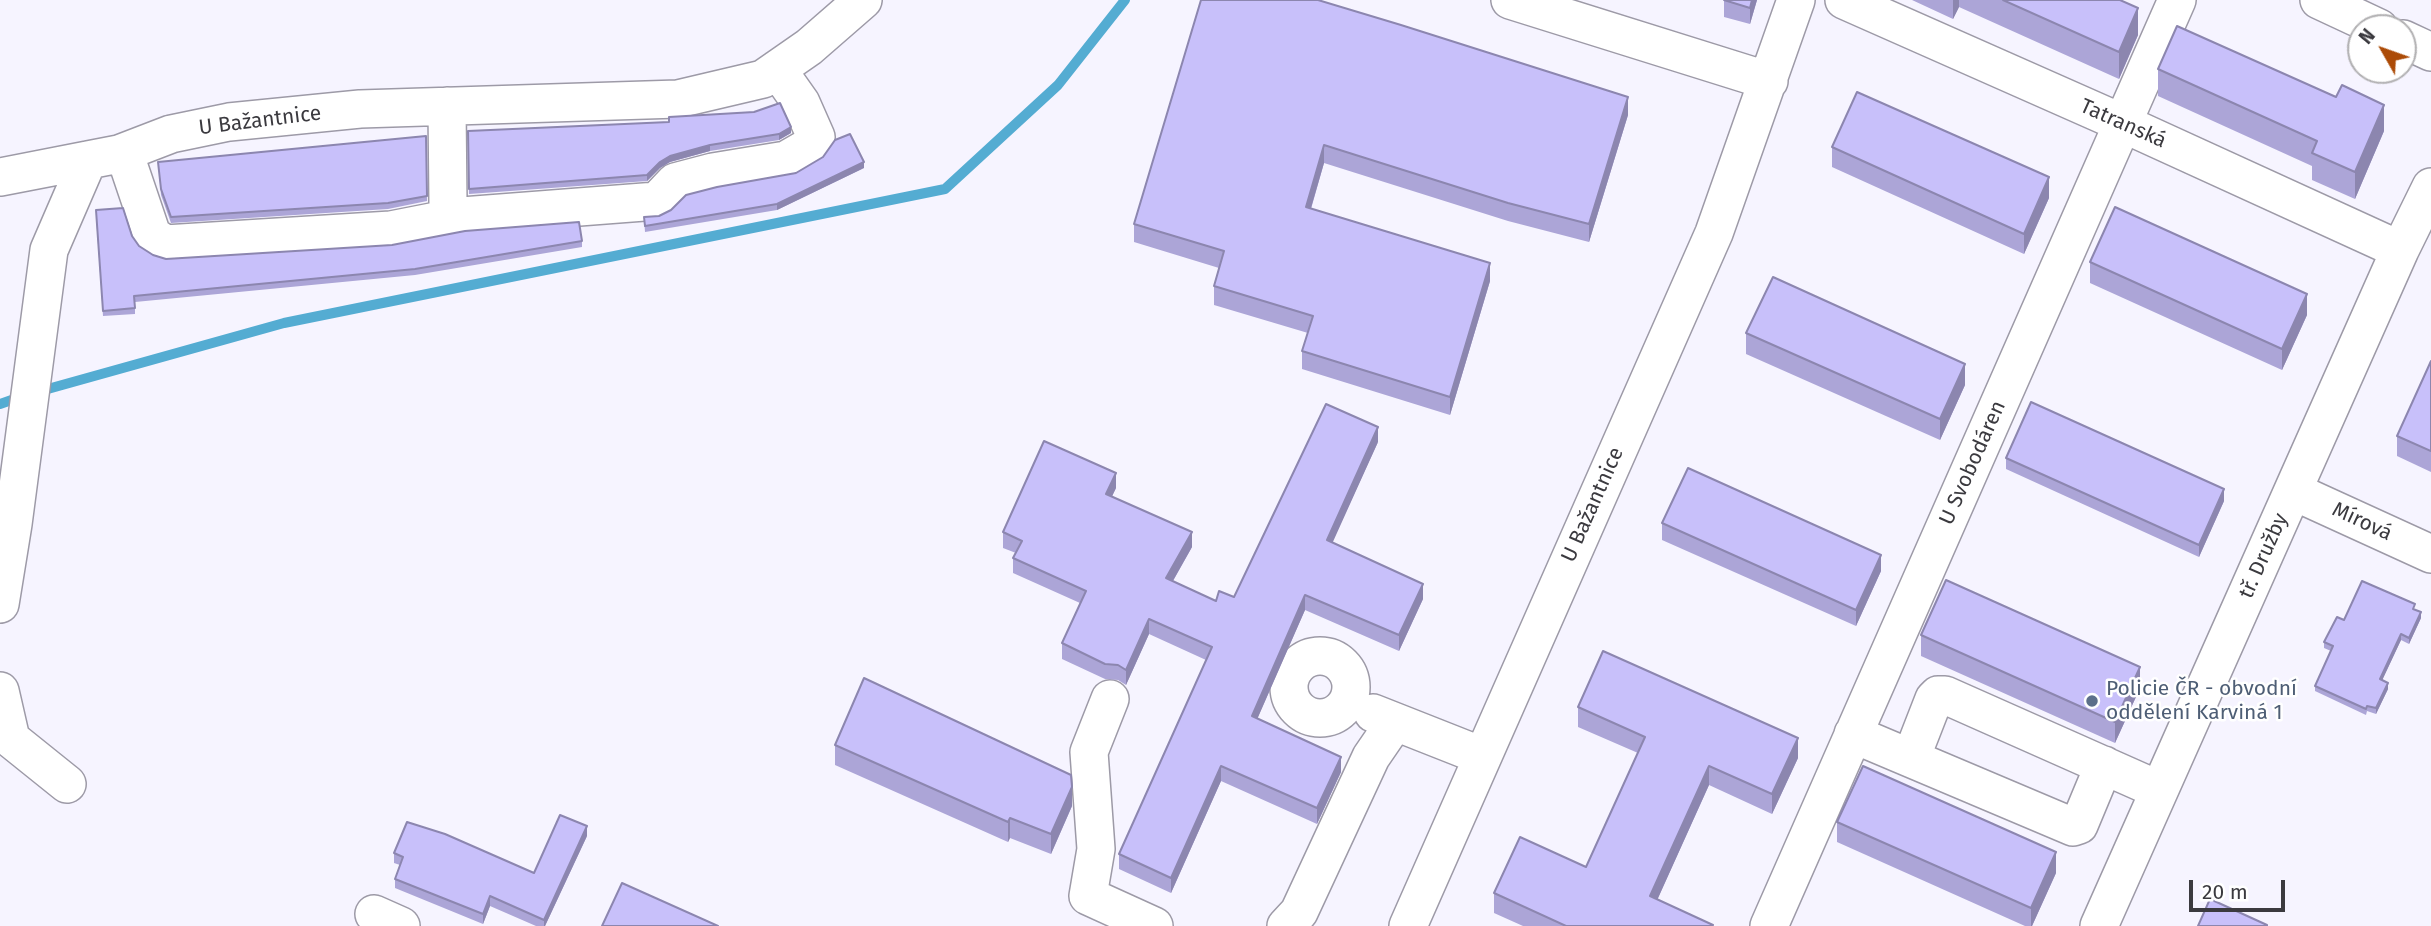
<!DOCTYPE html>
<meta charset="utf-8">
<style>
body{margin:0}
#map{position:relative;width:2431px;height:926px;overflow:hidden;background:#f6f4ff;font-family:"Fira Sans",sans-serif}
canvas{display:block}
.north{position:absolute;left:2347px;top:14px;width:70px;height:70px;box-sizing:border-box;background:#fff;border:2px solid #b1b0b2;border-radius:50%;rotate:310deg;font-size:19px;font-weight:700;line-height:28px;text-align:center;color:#3b3a3f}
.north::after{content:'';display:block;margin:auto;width:24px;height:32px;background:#ac4b07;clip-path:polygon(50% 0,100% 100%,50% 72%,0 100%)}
.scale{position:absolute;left:2189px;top:880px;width:96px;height:32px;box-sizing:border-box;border:4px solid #3b3a3f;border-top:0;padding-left:9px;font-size:21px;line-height:24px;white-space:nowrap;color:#3b3a3f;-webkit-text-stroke:5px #fff;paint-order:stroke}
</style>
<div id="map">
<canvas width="2431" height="926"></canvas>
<div class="north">N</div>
<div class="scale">20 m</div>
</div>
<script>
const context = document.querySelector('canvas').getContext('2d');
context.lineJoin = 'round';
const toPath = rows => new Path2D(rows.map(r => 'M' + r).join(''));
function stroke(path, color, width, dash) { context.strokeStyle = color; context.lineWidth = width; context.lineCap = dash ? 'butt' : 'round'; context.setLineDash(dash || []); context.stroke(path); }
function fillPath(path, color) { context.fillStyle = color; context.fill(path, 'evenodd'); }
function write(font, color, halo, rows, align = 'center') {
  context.font = font + ' "Fira Sans",sans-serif'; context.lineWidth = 5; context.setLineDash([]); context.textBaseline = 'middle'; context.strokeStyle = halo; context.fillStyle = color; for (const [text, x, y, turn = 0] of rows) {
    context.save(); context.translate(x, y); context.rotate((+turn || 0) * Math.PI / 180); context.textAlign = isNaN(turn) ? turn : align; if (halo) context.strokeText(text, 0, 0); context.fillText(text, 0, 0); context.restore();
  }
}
stroke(toPath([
 [37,392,284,323,945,189,1058,85,1125,0],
 [0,404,23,396]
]), '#54acd2', 10);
const minor = toPath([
 [1510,0,1769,81],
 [1844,0,2122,123,2400,250],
 [2319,0,2379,28],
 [2403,39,2431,52],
 [447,106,448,204,453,212,462,216],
 [124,152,152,235,165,244,391,230,462,216,657,201,675,182,713,172,786,160,812,145,816,137,801,103,777,69],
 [0,177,88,160],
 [2293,491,2431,554],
 [0,604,13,524,49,250,88,160,119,154,171,134,229,122,360,109,678,99,763,79,809,47,863,0],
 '1289 687a31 31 0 1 1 62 0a31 31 0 1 1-62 0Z',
 [0,691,11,739,67,784],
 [1110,699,1089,752,1096,849,1088,896,1154,926],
 [1373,713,1482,756],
 [1853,734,2073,827,2079,825,2104,765],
 [1911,758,1934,699,1938,695,1945,695,2159,790],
 [374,914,401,926],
 [1286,926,1299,912,1371,757,1395,722],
 [1408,926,1714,233,1796,0],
 [1769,926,2177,0],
 [2099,926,2400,250,2431,187]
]);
stroke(minor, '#9d9aa7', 40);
stroke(minor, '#fff', 37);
fillPath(toPath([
 [1201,0,1628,115,1589,242,1508,221,1324,163,1311,209,1490,281,1450,415,1302,369,1302,351,1308,333,1214,305,1214,286,1219,268,1134,242,1134,224],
 [1724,0,1757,0,1750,24,1724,17],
 [1912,0,2120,0,2138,35,2119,79,1959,7,1953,19],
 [2158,69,2384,131,2355,199,2312,180,2312,166,2158,96],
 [468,131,791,133,779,140,710,151,670,162,660,168,647,181,469,194],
 [426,136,427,201,388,209,171,223,161,195,158,162],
 [1832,147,2049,198,2024,254,1832,167],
 [864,168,777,210,645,232,644,217,659,216],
 [96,216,132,236,139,246,153,255,166,259,582,241,582,247,415,275,135,302,135,314,103,316],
 [2090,262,2307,315,2282,370,2090,283],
 [1746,333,1965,385,1940,440,1746,354],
 [2431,361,2431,472,2397,456,2397,436],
 [1378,442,1332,542,1423,599,1399,651,1305,610,1257,719,1341,772,1317,824,1221,781,1171,893,1119,869,1119,854,1206,660,1149,634,1126,685,1118,680,1105,679,1062,659,1062,643,1080,603,1013,573,1013,558,1016,553,1003,548,1003,532,1116,488,1112,496,1192,547,1173,581,1216,601,1234,597],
 [2006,458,2224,501,2199,557,2006,469],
 [1662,523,1881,571,1856,626,1662,540],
 [2415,610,2421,618,2409,644,2401,640,2382,680,2388,689,2376,714,2367,711,2366,715,2315,691,2315,686,2331,651,2324,648,2324,642,2344,620],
 [1921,635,2140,688,2115,743,1921,656],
 [1578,707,1798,758,1772,814,1709,785,1657,900,1713,926,1523,926,1494,913,1494,893,1586,867,1638,753,1578,727],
 [835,745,1072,806,1051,854,1010,838,1008,842,835,765],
 [1837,822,2056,873,2032,926,2025,926,1837,842],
 [587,836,545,926,536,926,490,906,483,924,395,888,395,879,400,865,394,863,394,853,534,873]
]), '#aca5d7');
fillPath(toPath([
 [1752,0,1757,0,1750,24,1750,8],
 [1953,0,1959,0,1959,7,1953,19],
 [2138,8,2138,35,2119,79,2119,52],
 [1628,97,1628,115,1589,242,1589,224],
 [2384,105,2384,131,2355,199,2355,172],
 [791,127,791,133,779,140,779,134],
 [710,145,710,151,670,162,660,168,647,181,647,175,660,162,670,156],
 [1324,145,1324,163,1306,225,1306,207],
 [864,162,864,168,777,210,777,204],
 [2049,177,2049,198,2024,254,2024,234],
 [1490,263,1490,281,1450,415,1450,397],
 [2307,294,2307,315,2282,370,2282,349],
 [1965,364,1965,385,1940,440,1940,419],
 [1378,427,1378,442,1327,555,1327,540],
 [1116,473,1116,488,1106,509,1106,494],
 [2224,489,2224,501,2199,557,2199,545],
 [1192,532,1192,547,1166,593,1166,578],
 [1881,555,1881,571,1856,626,1856,610],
 [1423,584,1423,599,1399,651,1399,635],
 [1305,595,1305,610,1252,731,1252,716],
 [2421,612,2421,618,2409,644,2409,638],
 [1149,619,1149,634,1126,685,1126,670],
 [2401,634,2401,640,2380,685,2380,679],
 [2140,667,2140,688,2115,743,2115,722],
 [2388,683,2388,689,2376,714,2376,708],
 [1798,738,1798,758,1772,814,1772,794],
 [1341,757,1341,772,1317,824,1317,808],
 [1221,766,1221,781,1171,893,1171,878],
 [1709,766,1709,785,1650,916,1650,896],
 [1072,787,1072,806,1051,854,1051,834],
 [1010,818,1010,838,1008,842,1008,822],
 [587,826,587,836,545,926,544,926,544,920],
 [2056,852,2056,873,2032,926,2031,926,2031,908],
 [490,896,490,906,483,924,483,914]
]), '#8c86af');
const building = toPath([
 [1201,0,1318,0,1401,25,1628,97,1589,224,1508,203,1324,145,1306,207,1490,263,1450,397,1302,351,1313,316,1214,286,1224,251,1134,224,1201,0],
 [1724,0,1752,0,1750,8,1724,0],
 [2003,0,2120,0,2138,8,2119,52,2003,0],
 [2177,26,2336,97,2342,85,2384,105,2355,172,2312,153,2317,141,2158,69,2177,26],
 [1857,92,2049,177,2024,234,1832,147,1857,92],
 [780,103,791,127,779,134,710,145,670,156,660,162,647,175,469,189,468,131,669,122,669,117,754,112,780,103],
 [850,134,864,162,777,204,645,226,644,217,659,216,671,210,686,195,717,187,796,173,823,157,835,140,850,134],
 [426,136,427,196,388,203,171,217,161,189,158,162,426,136],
 [2115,207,2307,294,2282,349,2090,262,2115,207],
 [123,208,132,236,139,246,153,255,166,259,392,245,465,231,579,222,582,241,415,269,134,296,135,308,103,311,96,210,123,208],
 [1773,277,1965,364,1940,419,1746,333,1773,277],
 [2431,361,2431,451,2397,436,2431,361],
 [2031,402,2224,489,2199,545,2006,458,2031,402],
 [1326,404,1378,427,1327,540,1423,584,1399,635,1305,595,1252,716,1341,757,1317,808,1221,766,1171,878,1119,854,1212,647,1149,619,1126,670,1118,665,1105,664,1062,643,1086,591,1013,558,1022,541,1003,532,1044,441,1116,473,1106,494,1192,532,1166,578,1216,601,1219,591,1234,597,1326,404],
 [1688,468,1881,555,1856,610,1662,523,1688,468],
 [1946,580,2140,667,2115,722,1921,635,1946,580],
 [2362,581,2415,604,2413,609,2421,612,2409,638,2401,634,2380,679,2388,683,2376,708,2367,706,2366,709,2315,686,2333,646,2324,642,2337,617,2344,620,2362,581],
 [1603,651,1798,738,1772,794,1709,766,1650,896,1713,925,1712,926,1566,926,1494,893,1520,837,1586,867,1645,737,1578,707,1603,651],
 [864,678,1071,775,1072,787,1051,834,1010,818,1008,822,835,745,864,678],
 [1863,766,2056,852,2031,908,1837,822,1863,766],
 [560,815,587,826,544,920,490,896,483,914,395,879,403,857,394,853,407,822,445,834,534,873,560,815],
 [622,883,718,926,602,926,622,883],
 [2210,899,2267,925,2267,926,2198,926,2210,899]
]);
fillPath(building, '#c8c0fa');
stroke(building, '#8c86af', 2);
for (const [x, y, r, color] of [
 [2092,701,7,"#5c6f8a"]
]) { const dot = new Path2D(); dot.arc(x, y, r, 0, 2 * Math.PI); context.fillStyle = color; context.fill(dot); stroke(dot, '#fff', 2.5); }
write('21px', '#3b3a3f', '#fff', [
 ["U Bažantnice",260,121,-7],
 ["Tatranská",2123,124,24],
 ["U Svobodáren",1973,463,-66],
 ["U Bažantnice",1593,505,-66],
 ["Mírová",2362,522,25],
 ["tř. Družby",2264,556,-66]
]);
write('21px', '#4e5e75', '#fff', [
 ["Policie ČR - obvodní",2106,689],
 ["oddělení Karviná 1",2106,713]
], 'left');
</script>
